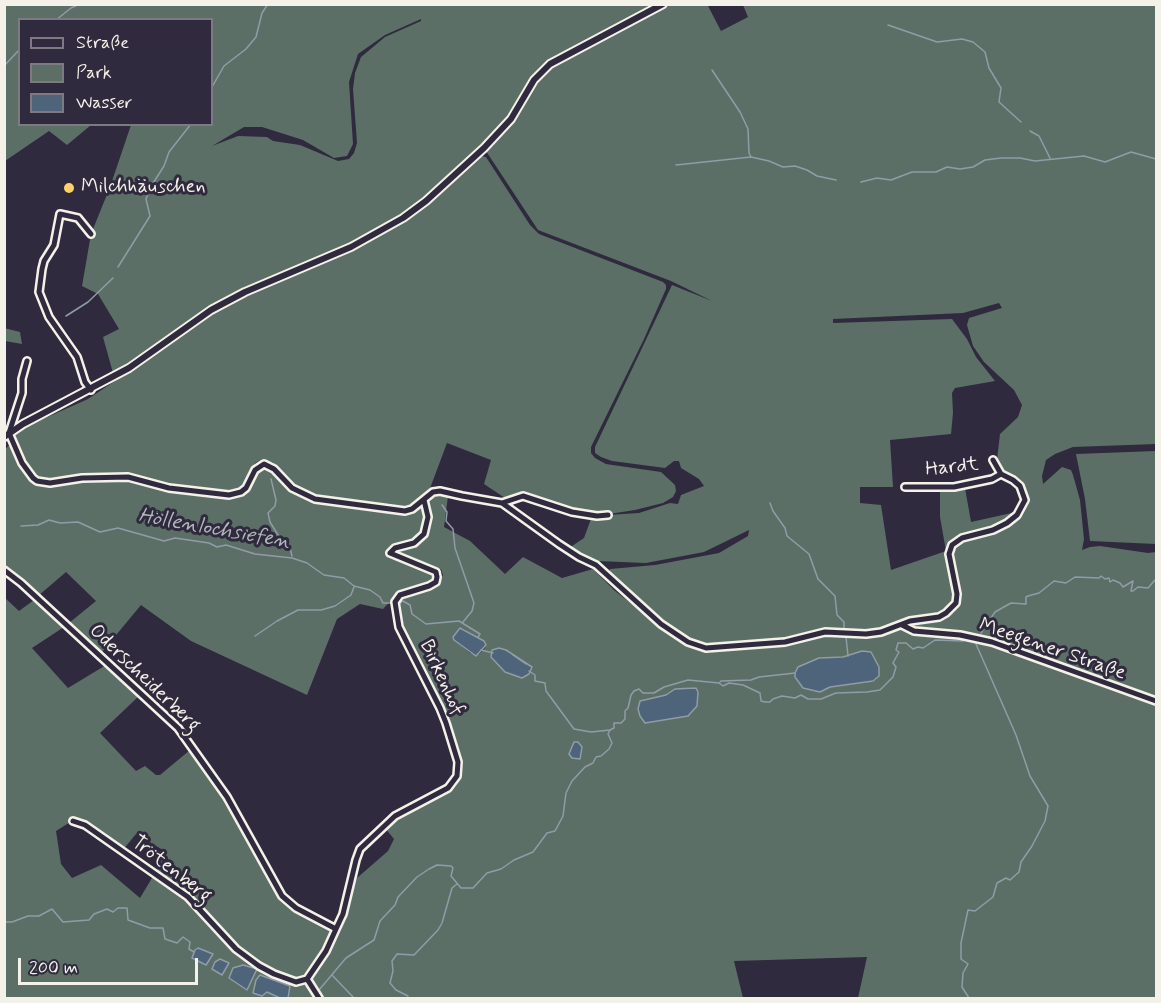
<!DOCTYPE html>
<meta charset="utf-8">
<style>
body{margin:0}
#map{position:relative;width:1161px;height:1003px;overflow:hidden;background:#2f2a3d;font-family:Mynerve,sans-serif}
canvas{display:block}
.frame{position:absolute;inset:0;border:6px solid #f4f1e8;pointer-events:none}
.legend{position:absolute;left:18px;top:18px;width:195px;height:108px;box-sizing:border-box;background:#2f2a3d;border:2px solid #7e7a81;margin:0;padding:8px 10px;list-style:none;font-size:18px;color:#f4f1e8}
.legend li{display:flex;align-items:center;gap:12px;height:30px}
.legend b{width:30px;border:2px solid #7e7a81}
.scale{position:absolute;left:18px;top:958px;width:180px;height:27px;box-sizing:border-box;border:3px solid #f4f1e8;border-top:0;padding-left:8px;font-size:18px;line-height:21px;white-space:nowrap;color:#f4f1e8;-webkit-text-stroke:4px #2f2a3d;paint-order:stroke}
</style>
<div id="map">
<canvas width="1161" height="1003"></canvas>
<div class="frame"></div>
<ul class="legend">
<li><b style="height:8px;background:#2f2a3d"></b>Straße</li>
<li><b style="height:16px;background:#5c6f67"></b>Park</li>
<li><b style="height:16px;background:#4e647a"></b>Wasser</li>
</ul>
<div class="scale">200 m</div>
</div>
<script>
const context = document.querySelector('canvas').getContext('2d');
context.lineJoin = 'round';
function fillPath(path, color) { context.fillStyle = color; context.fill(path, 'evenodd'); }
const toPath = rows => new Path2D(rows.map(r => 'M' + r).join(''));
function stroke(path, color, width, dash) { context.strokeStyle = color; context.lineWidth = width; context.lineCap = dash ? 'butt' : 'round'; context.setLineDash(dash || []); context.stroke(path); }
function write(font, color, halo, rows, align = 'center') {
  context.font = font + ' Mynerve,sans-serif'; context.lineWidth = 6; context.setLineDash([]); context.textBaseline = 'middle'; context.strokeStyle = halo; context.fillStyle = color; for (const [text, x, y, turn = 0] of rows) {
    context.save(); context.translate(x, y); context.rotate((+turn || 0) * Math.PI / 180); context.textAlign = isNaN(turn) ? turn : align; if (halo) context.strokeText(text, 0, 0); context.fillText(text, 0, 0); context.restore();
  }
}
fillPath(toPath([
 [657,4,661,9,669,5,707,4,721,31,748,17,743,5,1156,5,1156,444,1073,447,1055,454,1046,460,1042,476,1043,484,1062,467,1071,470,1073,475,1080,500,1084,539,1082,550,1090,547,1100,546,1148,553,1156,552,1156,998,858,998,867,957,734,961,743,998,322,998,318,994,314,998,286,998,288,997,289,986,274,979,267,992,280,998,5,998,4,597,19,611,34,600,64,627,32,648,68,688,106,665,139,696,100,733,136,771,145,766,156,775,160,775,190,750,230,808,280,899,295,910,329,928,339,932,357,878,388,851,394,839,385,828,407,813,453,789,461,778,461,762,457,747,443,708,401,624,398,612,398,599,437,585,443,575,441,569,432,574,432,580,399,592,383,609,360,604,337,619,307,695,191,641,141,605,102,652,69,623,96,601,66,572,38,596,5,566,5,449,12,443,17,444,15,433,25,427,88,399,160,351,214,311,258,289,325,262,378,236,412,215,444,191,475,161,481,156,486,157,530,225,539,234,663,282,666,285,666,289,644,339,591,447,591,453,595,458,606,464,661,472,675,485,676,491,673,497,663,503,635,510,609,514,592,513,592,511,557,505,523,493,505,498,484,484,491,460,447,443,429,491,448,496,444,527,470,541,505,574,523,557,562,578,593,569,615,591,658,624,663,621,609,573,610,569,655,565,719,553,748,536,749,530,704,552,646,563,597,561,569,548,584,538,592,516,639,513,670,503,678,504,681,495,704,486,699,479,681,468,679,461,674,461,665,468,612,461,601,457,595,453,595,447,672,285,712,301,671,281,538,230,484,148,503,128,501,125,453,173,416,204,387,224,357,241,244,289,210,307,113,373,103,337,119,329,98,294,82,286,91,234,110,187,131,125,212,124,212,20,20,20,20,124,91,125,67,145,49,131,5,161,5,5],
 [421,19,421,21,385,37,361,57,355,73,353,89,357,143,354,153,349,159,338,161,300,145,273,141,267,137,238,136,212,146,244,127,262,127,303,140,334,158,347,156,353,144,349,82,358,54,385,35],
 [999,303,1002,308,969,318,967,325,973,346,984,362,1014,390,1022,405,1018,417,1000,434,997,460,1003,470,1023,485,1028,503,1019,516,1016,512,971,522,965,488,940,491,940,517,946,551,891,570,881,505,860,503,860,487,893,487,890,440,951,434,953,413,952,393,955,388,995,381,976,357,967,339,952,319,833,323,833,319,963,313],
 [262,459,274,463,267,468,255,470,241,492,229,495,169,488,144,481,142,478,171,485,230,491,240,489,255,463],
 [947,552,953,555,960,597,958,605,953,612,946,617,936,620,910,624,902,629,868,636,866,631,880,629,897,624,906,618,943,613,951,608,955,592],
 [462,628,484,641,486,645,485,648,479,654,470,653,454,640],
 [862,651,873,681,830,687,803,688,795,677,819,658,843,657],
 [72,821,85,825,122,851,136,834,163,850,158,868,140,898,101,865,72,878,61,864,56,831],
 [256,969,247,990,229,978],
 [4,328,20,332,22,344,5,341],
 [1156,451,1156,544,1090,541,1085,499,1076,454]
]), '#5c6f67');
const water = toPath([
 [460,628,484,641,486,645,476,656,454,640,453,637,460,628],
 [499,648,506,650,532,667,529,674,522,678,505,672,491,657,492,650,499,648],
 [862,651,871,652,879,667,879,676,873,681,830,687,820,692,803,688,795,677,795,673,798,667,819,658,843,657,862,651],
 [696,688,698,692,697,706,688,716,645,723,640,716,638,709,640,701,666,695,675,689,696,688],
 [574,742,578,742,582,747,580,759,572,758,569,754,574,742],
 [198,948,213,954,206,965,192,958,195,950,198,948],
 [220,959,229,963,222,975,212,969,215,962,220,959],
 [243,965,257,969,247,990,229,978,233,968,243,965],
 [260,975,290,986,288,998,280,998,267,992,262,996,253,993,256,980,260,975]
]);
fillPath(water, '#4e647a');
stroke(water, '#909ca6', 1.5);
stroke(toPath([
 [56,20,71,8,80,4],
 [888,25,937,42,962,39,973,42,985,52,989,68,1001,88,999,102,1021,122],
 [4,66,20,49],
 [712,70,740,112,748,129,749,153,751,157],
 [212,87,224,66,246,49,256,37,262,13,268,4],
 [1030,131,1039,136,1050,158],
 [676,165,751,157,769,161,783,167,795,166,807,170,817,176,836,180],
 [861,182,877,178,891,180,912,172,936,172,947,167,960,169,973,167,985,160,1001,158,1020,158,1035,161,1084,156,1105,162,1131,152,1156,159],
 [118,267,150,216,146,199,150,188,164,166,169,152,191,124],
 [66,316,88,302,113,278],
 [271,479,276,500,275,506,268,513,270,522,278,535,289,544,292,556],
 [770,503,773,511,785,528,787,536,809,554,818,579,835,596,837,615,844,622,844,628],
 [442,505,447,512,446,521,453,529,455,548,474,603,472,611,463,622],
 [21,526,38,525,49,520,60,523,78,522,100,532,118,528,164,541,175,538,209,543,217,547,226,545,255,554,292,558,307,563,324,575,344,578,354,586,370,590,380,597,383,603,392,603],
 [399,604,403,601,410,605,412,614,426,624,459,621,480,634,478,637],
 [981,633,995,612,1011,603,1026,604,1026,597,1028,596,1039,593,1054,581,1066,583,1075,577,1099,578,1101,576,1105,579,1109,578,1110,582,1113,580,1120,583,1123,587,1133,581,1131,591,1133,591,1138,587,1148,588,1155,580,1156,580],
 [255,636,277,621,298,610,321,610,335,606,351,595,354,587],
 [846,637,848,656],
 [481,650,493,653],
 [513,655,526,664],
 [529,671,535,675,535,681,545,683,546,691,574,729,591,732,610,730],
 [720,682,721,681,751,680,759,677,795,673],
 [4,922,12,922,28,916,39,916,52,909,63,922,89,920,94,914,107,909,113,912,118,908,127,908,128,920,150,928,163,928,165,939,177,943,183,937,190,942,189,949,194,952],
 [332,975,354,998],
 [319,990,346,958,374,940,380,921,395,905,398,897,417,877,429,869,437,865,451,866,453,868,451,876,461,888,473,888,487,873,501,869,514,860,533,852,547,833,555,831,563,816,566,793,572,781,585,767,593,763,596,757,601,756,609,749,612,743,608,734,610,730,614,728,614,723,621,723,625,719,625,711,628,708,631,695,634,691,639,689,643,693,654,693,664,687,688,680,719,683,723,686,729,683,743,685,760,693,761,701,765,702,770,702,773,699,782,696,795,698,801,695,808,699,821,699,836,693,867,692,880,690,893,677,896,667,893,663,899,652,896,650,898,643,906,643,913,649,918,647,923,648,935,640,963,641],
 [408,996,396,990,390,983,393,971,392,961,397,954,414,955,438,930,442,923,452,888,457,884],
 [313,998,314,998],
 [969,998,962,987,963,973,968,964,961,959,961,943,968,910,975,911,993,897,997,883,1006,878,1010,880,1019,872,1021,862,1032,846,1045,821,1048,806,1030,776,1016,735,976,644]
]), '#909ca6', 1.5);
const minor = toPath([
 [27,361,22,379,22,393,9,433,22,463,33,478,37,481,50,483,82,478,128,477,169,488,229,495,241,492,246,488,255,470,264,464,274,469,292,488,315,499,405,511,412,509,433,492,440,491,462,496,502,503,559,544,579,557,596,565,661,624,688,642,706,648,785,642,825,632,866,634,881,632,910,621,939,617,946,613,956,603,957,594,949,554,952,545,962,538,993,530,1007,523,1017,515,1025,500,1020,486,1013,480,1001,474,993,460],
 [91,390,85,382,77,357,49,317,39,292,42,269,44,261,54,245,60,214,78,218,91,234],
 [905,487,954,487,992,479,1001,474],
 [502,503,523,496,572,512,597,516,608,515],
 [4,570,21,583,178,728,227,797,282,896,296,908,336,929,326,951,307,979,319,998],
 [902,625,914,631,960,635,992,642,1156,701],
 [73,821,85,825,188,897,236,949,259,966,274,974,296,982,307,979],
 [336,929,343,914,356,860,360,849,395,816,448,788,457,776,458,762,446,723,440,708,399,627,395,602,400,595,429,586,436,582,437,577,436,572,390,553,395,548,414,543,424,534,428,517,424,500]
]);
const tertiary = toPath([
 [4,437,23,424,129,368,211,310,245,292,351,247,403,218,426,201,484,148,511,119,534,80,550,64,663,4]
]);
stroke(minor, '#f4f1e8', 10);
stroke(tertiary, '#f4f1e8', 10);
stroke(minor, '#2f2a3d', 5);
stroke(tertiary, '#2f2a3d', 6);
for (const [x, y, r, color] of [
 [69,188,6,"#ffd166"]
]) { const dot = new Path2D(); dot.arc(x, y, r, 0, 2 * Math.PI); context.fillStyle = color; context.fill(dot); stroke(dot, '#2f2a3d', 2); }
write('20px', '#f4f1e8', '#2f2a3d', [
 ["Milchhäuschen",81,188]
], 'left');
write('20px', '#f4f1e8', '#2f2a3d', [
 ["Hardt",952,468,-6],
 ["Meegener Straße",1052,650,19],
 ["Birkenhof",441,678,65],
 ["Oderscheiderberg",144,679,44],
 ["Trötenberg",171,870,38]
]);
write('italic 21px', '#b2b9bc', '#2f2a3d', [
 ["Höllenlochsiefen",214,530,10]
]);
</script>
